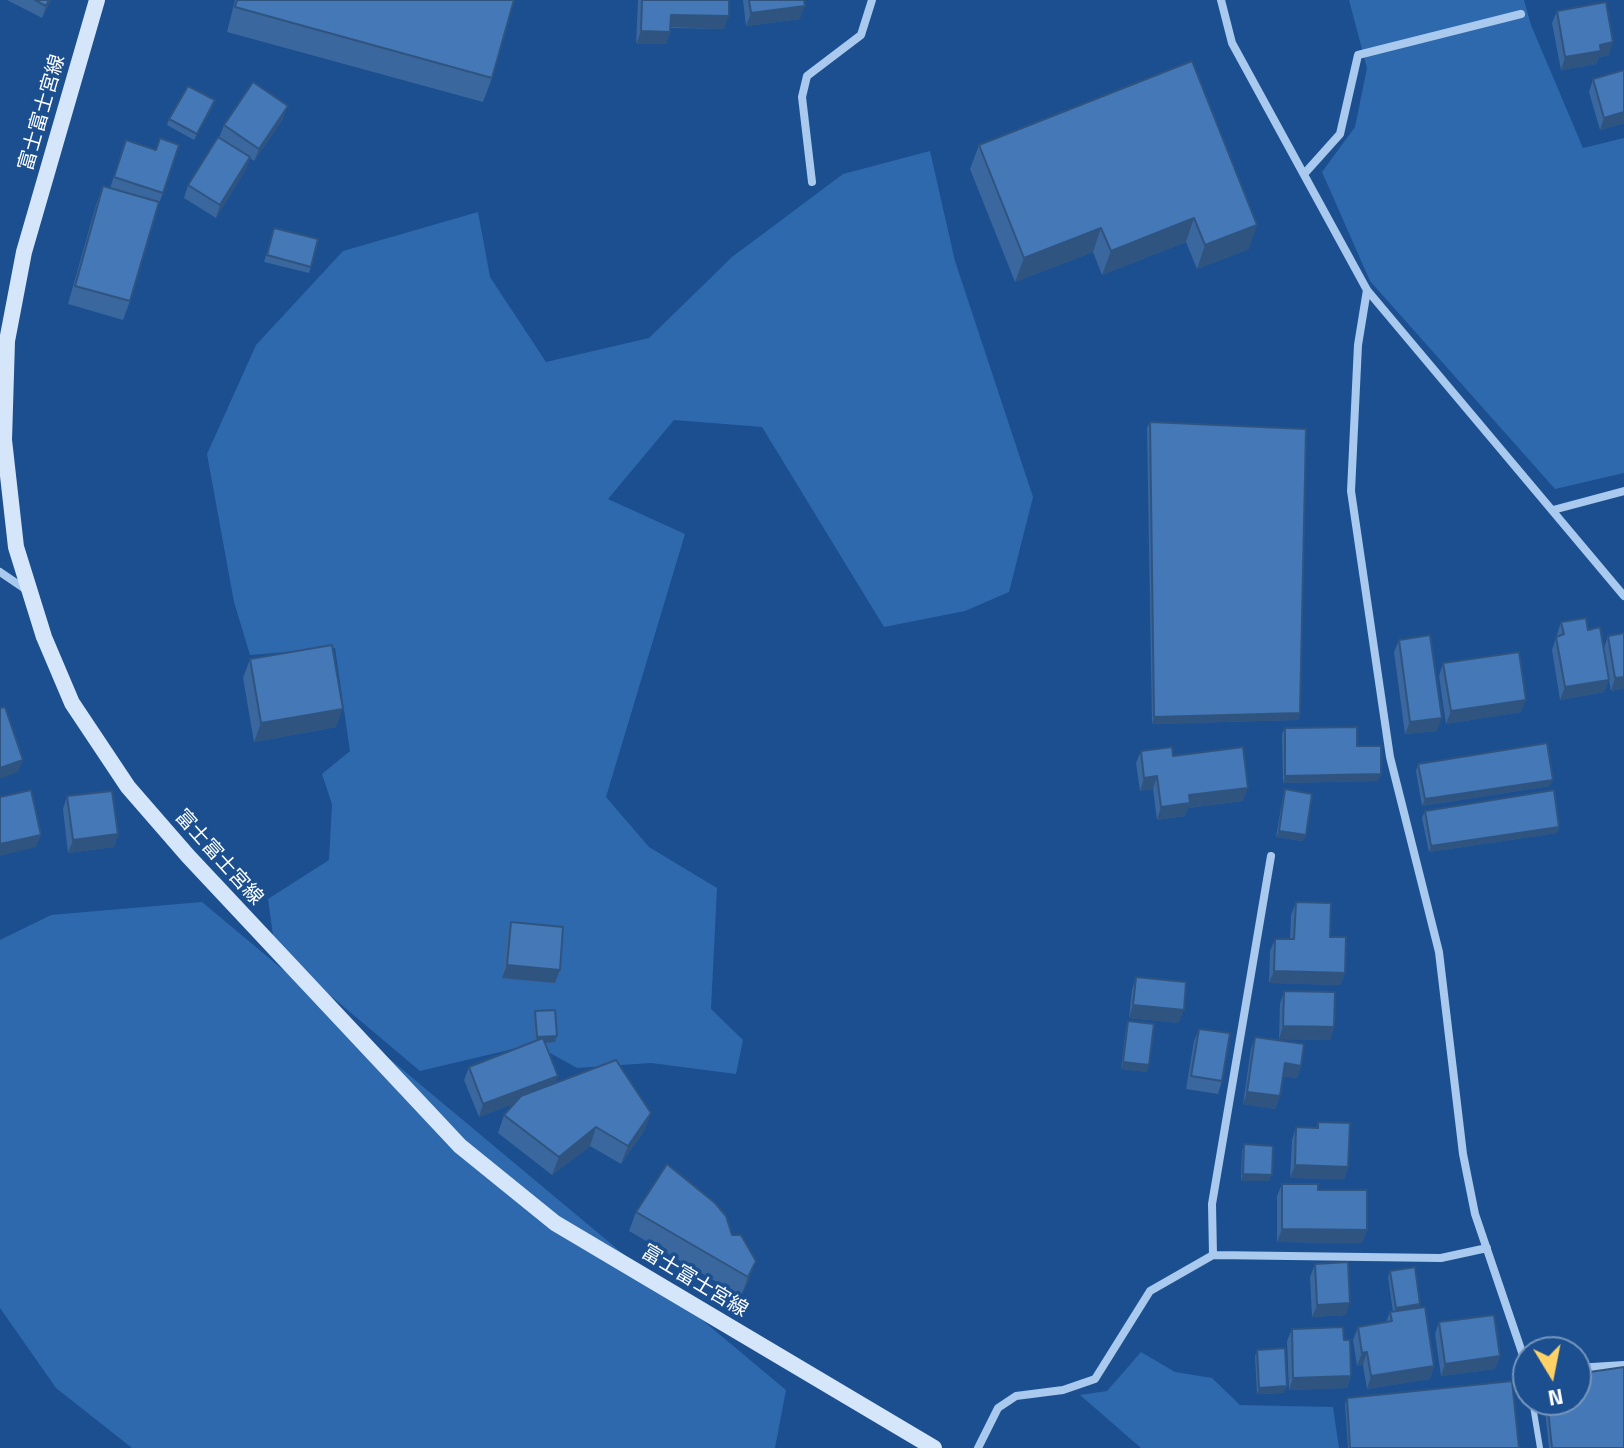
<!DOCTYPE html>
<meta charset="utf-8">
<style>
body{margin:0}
#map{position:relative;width:1624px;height:1448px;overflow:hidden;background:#1b4f8f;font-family:"Titillium Web",sans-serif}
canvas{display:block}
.north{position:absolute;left:1512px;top:1336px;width:80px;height:80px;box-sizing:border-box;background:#1b4f8f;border:2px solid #7695bc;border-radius:50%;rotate:170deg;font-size:22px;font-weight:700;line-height:32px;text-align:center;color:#fff}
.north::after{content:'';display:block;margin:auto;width:28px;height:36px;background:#ffd166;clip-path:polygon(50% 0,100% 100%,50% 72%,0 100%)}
</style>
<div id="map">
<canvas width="1624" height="1448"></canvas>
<div class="north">N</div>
</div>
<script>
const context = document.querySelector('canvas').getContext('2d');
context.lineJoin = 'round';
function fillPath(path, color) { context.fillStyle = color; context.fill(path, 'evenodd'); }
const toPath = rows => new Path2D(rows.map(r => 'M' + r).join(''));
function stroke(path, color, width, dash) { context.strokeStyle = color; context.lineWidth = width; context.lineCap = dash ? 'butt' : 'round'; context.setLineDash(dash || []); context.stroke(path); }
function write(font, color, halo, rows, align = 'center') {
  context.font = font + ' "Titillium Web","Noto Sans JP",sans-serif'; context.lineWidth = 7; context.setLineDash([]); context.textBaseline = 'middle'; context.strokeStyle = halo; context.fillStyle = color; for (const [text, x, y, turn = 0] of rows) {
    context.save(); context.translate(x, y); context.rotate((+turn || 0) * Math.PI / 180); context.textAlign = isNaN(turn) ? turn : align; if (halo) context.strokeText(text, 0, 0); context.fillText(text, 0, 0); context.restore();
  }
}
fillPath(toPath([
 [1349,0,1524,0,1531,25,1583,148,1624,138,1624,473,1555,489,1370,281,1322,172,1355,127,1367,68],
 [930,151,955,261,1033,497,1009,592,965,611,884,627,762,427,674,420,608,499,685,534,606,797,649,847,717,888,711,1009,743,1040,736,1074,651,1063,577,1068,534,1044,420,1071,275,949,268,899,329,860,332,804,322,774,350,751,335,648,250,655,234,602,207,454,256,345,343,251,478,212,490,277,546,362,649,338,732,257,843,174],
 [202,902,786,1390,775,1448,132,1448,56,1388,0,1308,0,940,51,915],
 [1141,1352,1175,1372,1212,1378,1240,1405,1333,1407,1339,1448,1141,1448,1080,1395,1107,1391]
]), '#2e69ad');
stroke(toPath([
 [1532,1400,1540,1448]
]), '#a9c9ee', 6);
stroke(toPath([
 [1221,0,1232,43,1367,290,1624,596],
 [1305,173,1340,134,1358,55,1521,14],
 [812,182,802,97,807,76,861,35,872,0],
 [1367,290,1358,345,1351,491,1390,757,1439,952,1463,1154,1475,1214,1528,1370],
 [1553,510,1624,491],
 [0,572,28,591],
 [1213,1255,1212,1204,1271,856],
 [1576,1368,1624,1365],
 [978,1448,998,1408,1016,1396,1063,1390,1095,1379,1150,1291,1213,1255,1441,1258,1487,1248]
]), '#a9c9ee', 8);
stroke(toPath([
 [97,0,24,252,7,341,4,440,16,547,44,637,72,703,128,787,188,856,460,1146,555,1223,934,1448]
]), '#d6e6fa', 16);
fillPath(toPath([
 [7,0,51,0,42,18],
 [235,0,514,0,492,78,483,102,227,32],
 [638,0,729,0,724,29,671,28,670,32,666,44,636,44],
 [743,0,804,0,800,19,746,26],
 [1557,11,1609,55,1599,57,1596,64,1561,70,1552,23],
 [1192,61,1249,249,1197,269,1186,242,1102,275,1093,252,1015,282,970,169,979,145],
 [1624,70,1624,123,1600,130,1589,92,1593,79],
 [213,106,194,140,167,125,169,119],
 [283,119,254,161,250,158,246,169,216,218,184,198,188,185,219,138,224,125],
 [126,140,155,150,163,193,158,206,130,301,123,320,68,304,96,205,103,186,110,188],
 [274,228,311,267,309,273,264,262],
 [1150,422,1300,713,1298,720,1152,724,1147,428],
 [1561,622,1588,630,1604,648,1608,636,1624,633,1624,688,1611,691,1609,680,1604,692,1560,700,1552,650],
 [1399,640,1437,731,1405,734,1394,652],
 [250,659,336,727,254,742,243,678],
 [1443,663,1521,712,1446,724,1439,676],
 [1285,728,1357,746,1378,781,1283,783,1282,734],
 [1141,751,1173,756,1243,801,1188,808,1185,816,1157,820,1153,789,1140,791,1136,763],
 [1418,764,1550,786,1422,806,1416,771],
 [1285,789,1306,835,1303,841,1276,837,1283,796],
 [67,796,118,834,114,847,68,853,63,809],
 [1425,811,1559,827,1557,833,1429,852,1422,818],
 [1296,902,1330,937,1345,973,1340,985,1269,983,1270,951,1275,939,1290,939,1291,915],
 [511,922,555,983,502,978,506,935],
 [1136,977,1179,1023,1129,1018,1132,990],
 [1284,991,1334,1027,1330,1040,1279,1039,1280,1004],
 [535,1011,555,1042,545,1043,555,1083,651,1113,644,1131,621,1164,590,1146,552,1175,498,1133,504,1115,515,1103,479,1117,464,1080,469,1067,534,1042,533,1018],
 [1128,1021,1147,1072,1121,1069,1126,1027],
 [1199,1029,1222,1081,1218,1094,1186,1089,1194,1041],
 [1255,1037,1301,1066,1297,1078,1283,1076,1280,1096,1275,1109,1243,1104,1251,1049],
 [1318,1122,1348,1167,1344,1179,1290,1178,1292,1140,1296,1127,1316,1128],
 [1244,1144,1269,1181,1241,1181,1242,1151],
 [1282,1184,1318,1190,1367,1230,1362,1243,1277,1242,1277,1196],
 [636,1212,732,1235,749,1280,741,1296,629,1231],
 [1315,1264,1346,1315,1312,1317,1310,1277],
 [1390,1271,1420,1304,1419,1308,1434,1366,1430,1379,1367,1389,1363,1365,1357,1366,1353,1340,1358,1327,1386,1322,1390,1312,1393,1312,1388,1277],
 [1439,1322,1500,1356,1495,1369,1441,1376,1435,1334],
 [1292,1329,1344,1340,1351,1376,1347,1388,1289,1390,1287,1341],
 [1257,1350,1284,1393,1257,1394,1255,1356],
 [1347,1398,1519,1448,1348,1448,1345,1404],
 [1544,1400,1576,1400,1624,1448,1549,1448]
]), '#3a679d');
fillPath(toPath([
 [49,0,51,0,42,18,46,6],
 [805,6,800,19,746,26,751,13],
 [671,15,729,16,724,29,666,27],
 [641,31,670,32,666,44,636,44],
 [1613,42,1609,55,1599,57,1596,64,1561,70,1565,57,1600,45],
 [288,106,283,119,254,161,259,149],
 [1624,112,1624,123,1600,130,1604,118],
 [250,157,246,169,216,218,220,205],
 [1194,218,1186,242,1102,275,1111,251],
 [1257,225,1249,249,1197,269,1205,245],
 [1101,228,1093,252,1015,282,1024,258],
 [1624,677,1624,688,1611,691,1615,678],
 [1609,680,1604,692,1560,700,1565,687],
 [1526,700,1521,712,1446,724,1451,711],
 [343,709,336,727,254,742,261,723],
 [1300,713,1298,720,1152,724,1154,717],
 [1442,718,1437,731,1405,734,1410,722],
 [23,760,18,772,0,779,0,768],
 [1381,774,1378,781,1283,783,1285,776],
 [1157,776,1153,789,1140,791,1144,778],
 [1553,780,1550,786,1422,806,1425,799],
 [1248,788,1243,801,1188,808,1185,816,1157,820,1161,807,1189,795],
 [1559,827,1557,833,1429,852,1431,846],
 [1279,831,1306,835,1303,841,1276,837],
 [118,834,114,847,68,853,73,840],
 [41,835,36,847,0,856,0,844],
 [507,965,560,970,555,983,502,978],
 [1274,971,1345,973,1340,985,1269,983],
 [1133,1005,1184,1010,1179,1023,1129,1018],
 [1283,1026,1334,1027,1330,1040,1279,1039],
 [557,1036,555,1042,535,1044,537,1037],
 [1123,1062,1149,1065,1147,1072,1121,1069],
 [1285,1063,1301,1066,1297,1078,1280,1076],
 [558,1076,553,1088,479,1117,483,1104],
 [1247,1092,1280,1096,1275,1109,1243,1104],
 [651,1113,644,1131,621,1164,628,1146],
 [596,1127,590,1146,552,1175,559,1157],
 [1295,1165,1348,1167,1344,1179,1290,1178],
 [1243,1174,1272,1175,1269,1181,1241,1181],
 [1282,1229,1367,1230,1362,1243,1277,1242],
 [756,1261,749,1280,741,1296,748,1277],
 [1350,1303,1346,1315,1312,1317,1317,1305],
 [1420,1304,1418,1311,1394,1314,1396,1308],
 [1367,1352,1363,1365,1357,1366,1362,1353],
 [1500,1356,1495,1369,1441,1376,1445,1364],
 [1434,1366,1430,1379,1367,1389,1371,1376],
 [1351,1376,1347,1388,1289,1390,1293,1378],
 [1287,1386,1284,1393,1257,1394,1259,1388]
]), '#305480');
const building = toPath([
 [35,0,49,0,46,6,35,0],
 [237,0,514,0,492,78,235,7,237,0],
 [642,0,729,0,729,16,671,15,670,32,641,31,642,0],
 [749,0,804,0,805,6,751,13,749,0],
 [1606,2,1613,42,1600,45,1601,51,1565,57,1557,11,1606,2],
 [1192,61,1257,225,1205,245,1194,218,1111,251,1101,228,1024,258,979,145,1192,61],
 [1624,70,1624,112,1604,118,1593,79,1624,70],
 [253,82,288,106,259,149,224,125,253,82],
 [188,86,215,100,197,134,169,119,188,86],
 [218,137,250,157,220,205,188,185,218,137],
 [160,138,179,145,163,193,114,177,126,140,156,150,160,138],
 [103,186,159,202,130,301,75,286,103,186],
 [274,228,318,239,311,267,267,255,274,228],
 [1150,422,1306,429,1300,713,1154,717,1150,422],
 [1586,618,1588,630,1600,627,1609,680,1565,687,1556,637,1564,634,1561,622,1586,618],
 [1624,633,1624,677,1615,678,1608,636,1624,633],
 [1430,635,1442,718,1410,722,1399,640,1430,635],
 [332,645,343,709,261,723,250,659,332,645],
 [1519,652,1526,700,1451,711,1443,663,1519,652],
 [5,707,23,760,0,768,0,708,5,707],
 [1357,727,1357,746,1381,746,1381,774,1285,776,1285,728,1357,727],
 [1547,743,1553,780,1425,799,1418,764,1547,743],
 [1172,747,1173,756,1243,747,1248,788,1189,795,1190,803,1161,807,1157,776,1144,778,1141,751,1172,747],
 [1285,789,1312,794,1306,835,1279,831,1285,789],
 [31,790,41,835,0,844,0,797,31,790],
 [1554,790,1559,827,1431,846,1425,811,1554,790],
 [112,791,118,834,73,840,67,796,112,791],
 [1296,902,1331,903,1330,937,1346,937,1345,973,1274,971,1275,939,1294,939,1296,902],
 [511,922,563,927,560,970,507,965,511,922],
 [1136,977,1186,982,1184,1010,1133,1005,1136,977],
 [1284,991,1335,992,1334,1027,1283,1026,1284,991],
 [555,1010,557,1036,537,1037,535,1011,555,1010],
 [1128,1021,1154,1024,1149,1065,1123,1062,1128,1021],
 [1199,1029,1230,1033,1222,1081,1191,1076,1199,1029],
 [1255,1037,1304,1044,1301,1066,1285,1063,1280,1096,1247,1092,1255,1037],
 [543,1038,558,1076,483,1104,469,1067,543,1038],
 [616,1060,651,1113,628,1146,596,1127,559,1157,504,1115,521,1096,616,1060],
 [1318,1122,1350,1123,1348,1167,1295,1165,1296,1127,1318,1128,1318,1122],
 [1244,1144,1273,1146,1272,1175,1243,1174,1244,1144],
 [667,1164,715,1203,726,1216,732,1235,741,1235,756,1261,748,1277,636,1212,667,1164],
 [1282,1184,1318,1184,1318,1190,1367,1190,1367,1230,1282,1229,1282,1184],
 [1348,1262,1350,1303,1317,1305,1315,1264,1348,1262],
 [1415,1267,1420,1304,1396,1308,1390,1271,1415,1267],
 [1425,1307,1434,1366,1371,1376,1367,1352,1362,1353,1358,1327,1392,1321,1390,1312,1425,1307],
 [1494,1315,1500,1356,1445,1364,1439,1322,1494,1315],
 [1343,1327,1344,1340,1350,1340,1351,1376,1293,1378,1292,1329,1343,1327],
 [1285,1348,1287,1386,1259,1388,1257,1350,1285,1348],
 [1624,1367,1624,1448,1552,1448,1547,1400,1576,1400,1576,1374,1624,1367],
 [1512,1381,1519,1448,1350,1448,1347,1398,1512,1381]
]);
fillPath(building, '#4478b7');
stroke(building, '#305480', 2);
write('20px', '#fff', '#1b4f8f', [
 ["富士富士宮線",43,113,-74],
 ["富士富士宮線",218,858,48],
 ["富士富士宮線",694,1282,31]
]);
</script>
